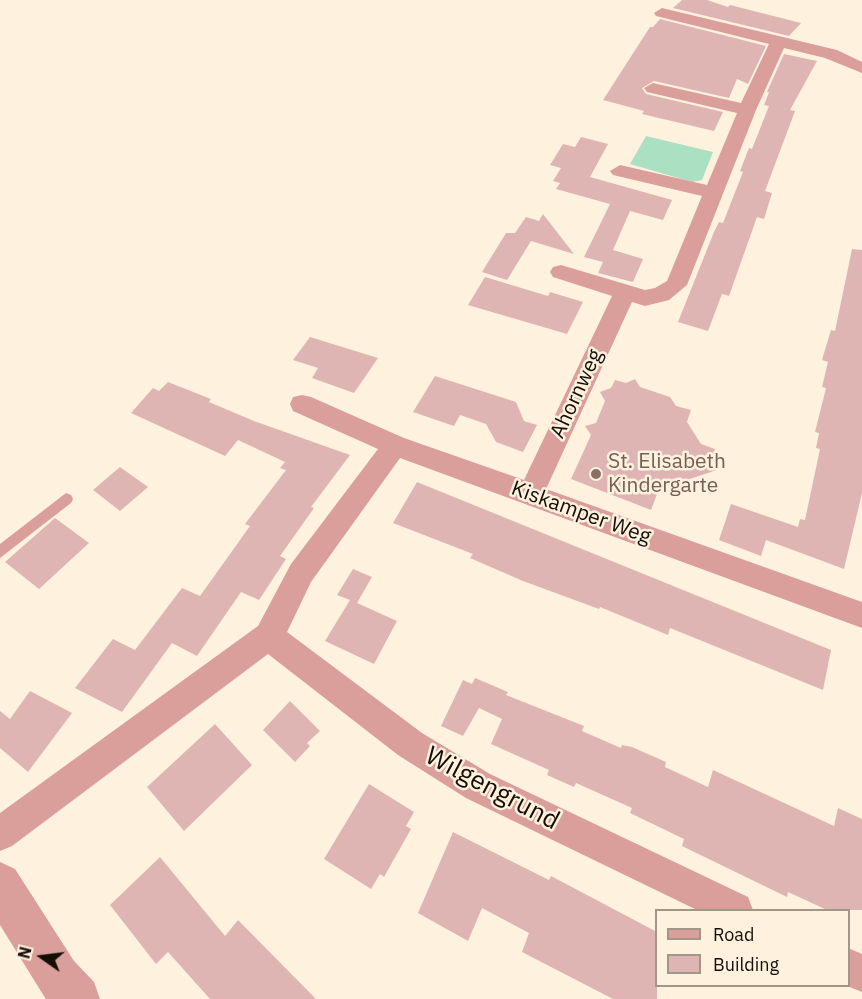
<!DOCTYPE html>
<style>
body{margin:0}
#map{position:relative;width:862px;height:999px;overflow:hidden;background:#fef1de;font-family:"IBM Plex Sans",sans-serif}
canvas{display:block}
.legend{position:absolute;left:655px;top:909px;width:195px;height:78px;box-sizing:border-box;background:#fef1de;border:2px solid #a19687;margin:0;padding:8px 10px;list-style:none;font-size:18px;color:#150e04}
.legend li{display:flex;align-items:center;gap:12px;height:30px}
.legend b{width:30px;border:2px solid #a19687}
.north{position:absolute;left:12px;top:927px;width:60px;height:60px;-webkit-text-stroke:4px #fef1de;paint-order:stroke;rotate:284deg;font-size:16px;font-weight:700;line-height:24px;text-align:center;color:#150e04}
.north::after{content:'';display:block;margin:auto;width:21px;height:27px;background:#150e04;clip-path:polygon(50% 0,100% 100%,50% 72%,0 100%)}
</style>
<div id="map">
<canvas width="862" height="999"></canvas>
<ul class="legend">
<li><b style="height:8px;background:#db9f9b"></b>Road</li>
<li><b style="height:16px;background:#dfb5b3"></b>Building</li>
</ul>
<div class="north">N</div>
</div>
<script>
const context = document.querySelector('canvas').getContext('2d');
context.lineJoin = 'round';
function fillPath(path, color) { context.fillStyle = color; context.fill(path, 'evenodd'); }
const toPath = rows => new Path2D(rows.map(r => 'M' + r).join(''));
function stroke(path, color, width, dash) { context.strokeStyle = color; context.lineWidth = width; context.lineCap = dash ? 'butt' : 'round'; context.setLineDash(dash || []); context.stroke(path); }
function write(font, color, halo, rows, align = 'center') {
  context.font = font + ' "IBM Plex Sans",sans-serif'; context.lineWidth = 5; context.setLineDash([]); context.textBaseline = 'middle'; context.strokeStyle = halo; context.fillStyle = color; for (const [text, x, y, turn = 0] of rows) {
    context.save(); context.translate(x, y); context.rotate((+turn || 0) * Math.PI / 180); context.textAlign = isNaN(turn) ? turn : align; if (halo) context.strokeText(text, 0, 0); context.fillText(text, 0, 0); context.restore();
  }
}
fillPath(toPath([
 [646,136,713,152,702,180,692,182,630,164]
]), '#abe0c2');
fillPath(toPath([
 [682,0,707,0,728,7,730,5,801,23,789,36,673,8],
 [660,19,766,46,748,84,737,79,729,98,654,81,642,88,646,94,723,112,714,131,642,114,644,111,603,100,650,27,653,27],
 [784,54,817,61,790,110,795,111,765,191,772,193,764,219,757,217,729,296,722,294,708,331,678,322,714,232,719,222,723,223,743,172,740,171,749,148,752,149,769,106,764,105,769,92,767,92],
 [581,137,608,144,590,177,672,200,663,220,630,211,613,250,643,259,633,282,598,273,603,262,584,257,610,204,556,189,560,183,553,181,561,168,550,165,563,144,575,147],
 [543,214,574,254,531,241,507,280,482,272,506,233,515,233,526,217,539,221],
 [852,249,862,250,862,493,844,569,766,540,761,556,719,540,731,504,798,527,800,519,805,520,820,449,816,448,819,433,815,432,826,388,822,387,828,362,822,360,831,330,835,331],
 [485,277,548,296,550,292,583,302,567,334,468,305],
 [310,337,378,358,354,393,312,378,318,368,293,360],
 [435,376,516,402,524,421,537,425,523,452,496,442,486,424,460,415,454,426,413,412],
 [635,379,640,387,670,397,676,406,691,410,687,422,701,444,715,449,711,462,717,470,659,489,651,510,571,479,591,435,585,426,596,423,605,401,600,392,611,388,615,380,626,383],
 [168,382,211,399,209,402,254,421,350,455,311,507,314,508,280,556,286,559,259,600,241,592,197,656,172,643,122,712,75,688,113,639,135,650,182,588,200,596,250,526,245,524,286,470,280,468,285,462,238,440,225,456,131,413,153,388,159,391],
 [120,467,148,487,120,511,93,490],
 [417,482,831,650,823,690,670,628,668,635,600,607,599,609,523,581,470,558,473,554,393,523],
 [55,518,89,543,39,589,5,562],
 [353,569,372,577,357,603,397,621,374,664,325,641,350,600,337,595],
 [475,678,508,692,506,695,584,726,582,731,621,748,622,745,632,747,666,762,665,767,708,787,713,770,834,826,838,808,862,819,862,910,827,910,788,892,787,897,682,846,684,839,630,813,632,808,576,783,574,787,547,775,549,770,491,744,502,719,479,708,463,736,441,726,463,680,472,684],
 [30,691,72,713,28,772,0,748,0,711,10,719],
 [290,701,320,731,307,743,310,746,295,762,263,730],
 [215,724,252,765,184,831,147,787],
 [369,784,414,812,406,826,411,829,384,877,380,874,371,889,324,859],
 [453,832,549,880,551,876,657,932,657,999,613,999,522,952,529,933,482,908,468,941,418,913],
 [160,857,225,936,238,920,316,999,210,999,168,952,156,964,110,905]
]), '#dfb5b3');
fillPath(toPath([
 [66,493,71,495,73,499,71,503,0,558,0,544,66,493]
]), '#db9f9b');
fillPath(toPath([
 [662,8,837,50,862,62,862,73,825,58,784,48,756,110,687,285,669,300,645,306,632,302,546,489,862,602,862,628,400,458,311,582,287,632,422,733,490,774,748,897,753,910,697,910,466,798,398,755,268,654,12,846,0,851,0,813,258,626,291,564,378,449,293,411,290,404,293,397,302,395,311,397,404,438,524,480,612,296,553,277,550,272,553,267,561,265,645,290,655,288,667,281,702,196,613,175,610,171,620,165,707,185,737,113,647,92,644,88,653,83,741,103,769,44,656,16,654,13,662,8],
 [848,948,862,954,862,992,847,986,848,948]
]), '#db9f9b');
fillPath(toPath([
 [0,862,15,869,74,961,94,982,100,999,46,999,42,993,0,925,0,862]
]), '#db9f9b');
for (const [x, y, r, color] of [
 [596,474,6,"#8d6e63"]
]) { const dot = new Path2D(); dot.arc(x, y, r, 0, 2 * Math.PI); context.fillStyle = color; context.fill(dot); stroke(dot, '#fef1de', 2); }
write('21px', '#150e04', '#fef1de', [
 ["Ahornweg",577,394,-65],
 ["Kiskamper Weg",581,513,20]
]);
write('21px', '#785e54', '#fef1de', [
 ["St. Elisabeth",608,462],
 ["Kindergarte",608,486]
], 'left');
write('26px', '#150e04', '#fef1de', [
 ["Wilgengrund",492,789,28]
]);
</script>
